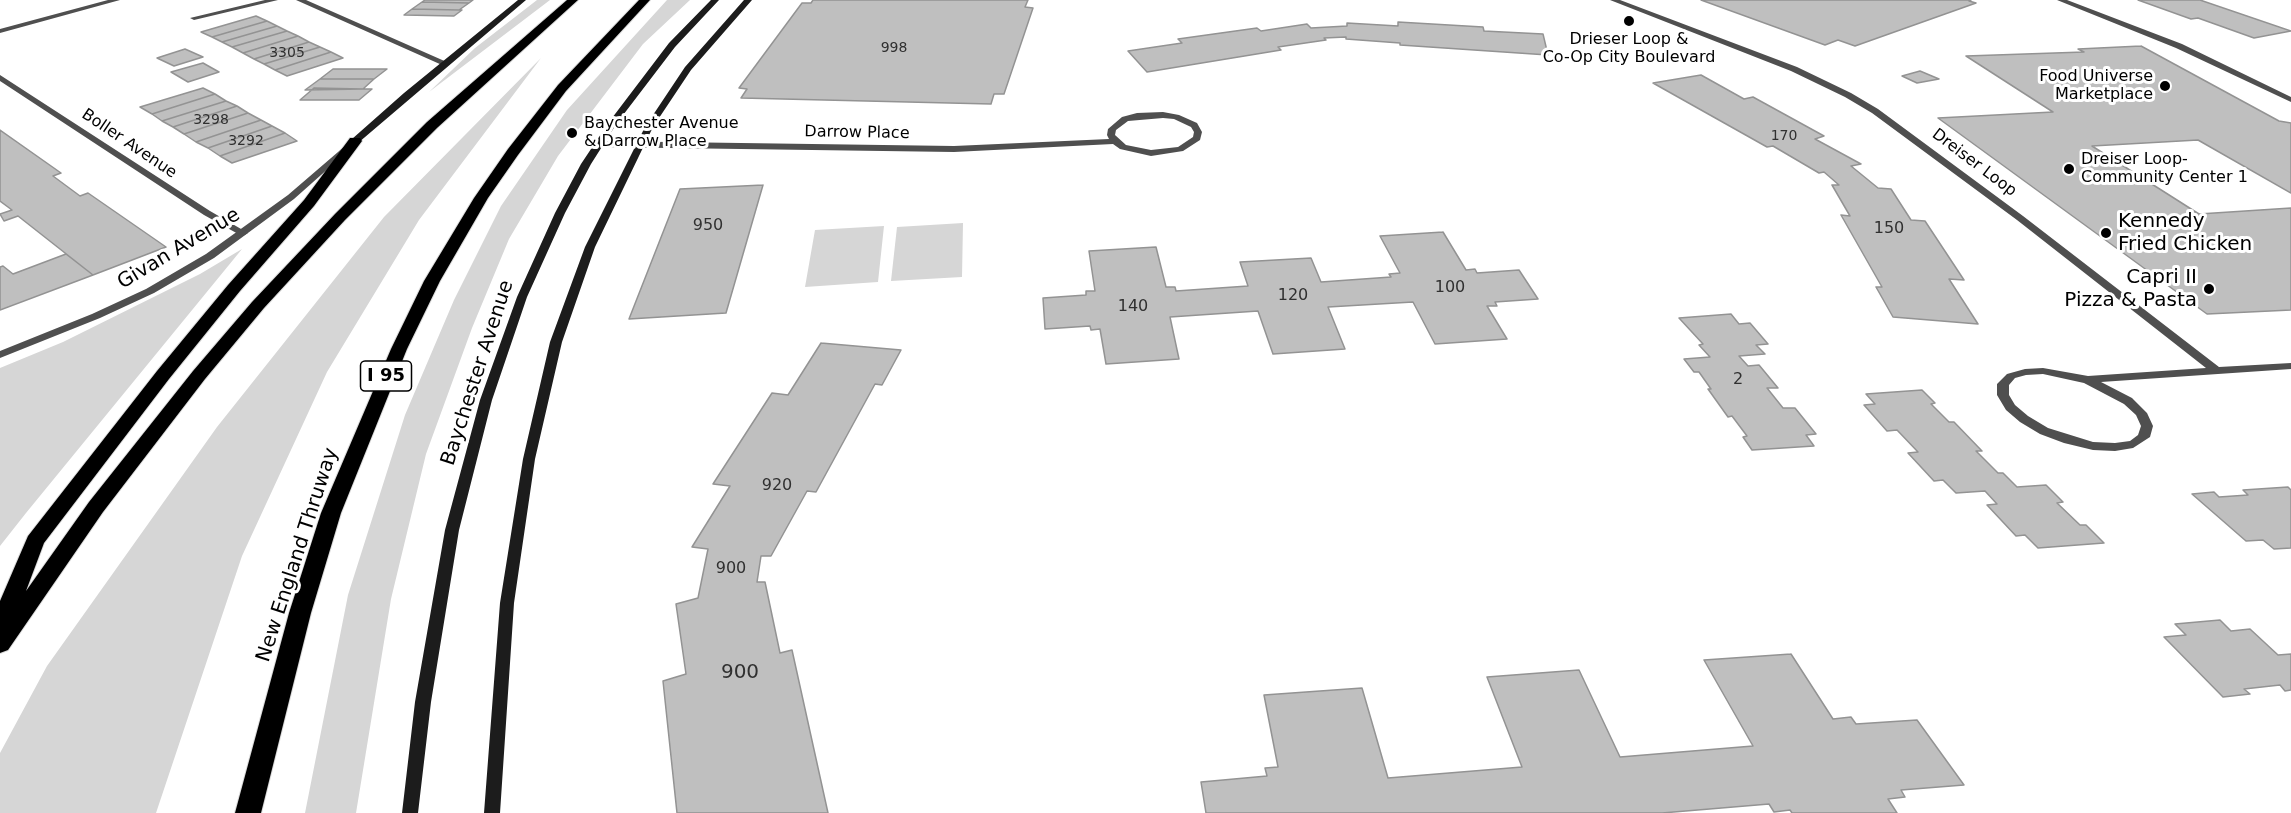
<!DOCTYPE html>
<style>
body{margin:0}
canvas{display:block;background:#fff}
</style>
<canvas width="2291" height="813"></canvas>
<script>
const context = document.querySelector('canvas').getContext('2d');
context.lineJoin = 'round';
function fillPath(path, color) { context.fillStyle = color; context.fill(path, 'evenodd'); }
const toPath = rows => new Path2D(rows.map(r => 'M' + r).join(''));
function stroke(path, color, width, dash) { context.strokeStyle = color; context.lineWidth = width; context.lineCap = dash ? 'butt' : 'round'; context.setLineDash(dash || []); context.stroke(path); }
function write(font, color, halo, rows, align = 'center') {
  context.font = font + ' "DejaVu Sans",sans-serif'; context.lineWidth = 6; context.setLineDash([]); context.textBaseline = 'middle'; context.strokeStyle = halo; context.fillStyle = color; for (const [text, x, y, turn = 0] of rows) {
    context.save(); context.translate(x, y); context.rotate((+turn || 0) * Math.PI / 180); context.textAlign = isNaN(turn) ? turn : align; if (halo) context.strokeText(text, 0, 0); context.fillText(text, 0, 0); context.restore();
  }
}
fillPath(toPath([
 [537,0,550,0,429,92,475,48],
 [667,0,690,0,643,44,558,156,509,239,472,328,426,454,391,599,356,813,305,813,348,595,405,415,454,300,501,206,567,110],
 [541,58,419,220,327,372,242,556,156,813,0,813,0,753,47,666,217,427,384,217],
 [963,223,962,277,891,281,897,227],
 [884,226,878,282,805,287,815,230],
 [242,249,26,513,0,546,0,368,63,342,200,274]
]), '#d6d6d6');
const building = toPath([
 [425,0,473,0,469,3,422,2,425,0],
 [813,0,1028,0,1025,7,1033,8,1004,94,994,94,991,104,741,98,747,89,739,88,802,3,811,3,813,0],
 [1701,0,1971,0,1969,1,1976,3,1855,46,1838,40,1825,45,1701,0],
 [2138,0,2200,0,2291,31,2254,38,2198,18,2191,19,2138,0],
 [422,2,469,3,459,10,412,9,422,2],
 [412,9,459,10,462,10,454,16,404,15,412,9],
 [256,16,267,21,212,37,201,32,256,16],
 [267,21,277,26,222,42,212,37,267,21],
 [1398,22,1483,27,1484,31,1543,34,1548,55,1400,45,1400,43,1346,39,1346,37,1324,38,1326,40,1278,47,1281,50,1147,72,1128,51,1182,43,1178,39,1257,28,1261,31,1307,24,1311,28,1347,26,1347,23,1398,26,1398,22],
 [277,26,287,31,232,47,222,42,277,26],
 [287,31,298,36,243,53,232,47,287,31],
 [298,36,309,42,254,59,243,53,298,36],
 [309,42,320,47,264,64,254,59,309,42],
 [2141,46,2279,121,2291,123,2291,193,2198,140,2092,146,2199,214,2291,208,2291,310,2207,314,1938,118,2053,112,1966,56,2084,52,2078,49,2141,46],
 [320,47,331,52,275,70,264,64,320,47],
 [185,49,203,57,174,66,157,58,185,49],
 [331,52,343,58,287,76,275,70,331,52],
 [203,63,219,72,188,82,171,72,203,63],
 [333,69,387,69,374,79,320,79,333,69],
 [1920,71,1939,79,1917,83,1902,76,1920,71],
 [1701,75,1744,99,1753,97,1824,136,1815,139,1861,164,1851,166,1878,188,1891,189,1911,220,1925,221,1964,280,1949,279,1978,324,1893,317,1876,287,1882,287,1841,215,1850,216,1832,185,1839,185,1824,172,1819,173,1773,146,1767,147,1653,83,1701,75],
 [320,79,374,79,363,89,305,90,320,79],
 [203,88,215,94,152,114,140,107,203,88],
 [314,88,363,89,372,89,359,100,300,100,314,88],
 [215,94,226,101,162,121,152,114,215,94],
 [226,101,237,106,173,127,162,121,226,101],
 [237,106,248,113,184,134,173,127,237,106],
 [248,113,261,120,196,142,184,134,248,113],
 [261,120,272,126,208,148,196,142,261,120],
 [272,126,285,133,220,156,208,148,272,126],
 [0,130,61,173,53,176,80,196,88,193,166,247,93,275,18,216,4,221,0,214,12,210,0,201,0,130],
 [285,133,297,141,232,163,220,156,285,133],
 [763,185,726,313,629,319,680,189,763,185],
 [1443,232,1466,270,1475,269,1477,273,1519,270,1538,299,1495,302,1497,306,1487,306,1507,339,1435,344,1413,302,1328,307,1345,349,1273,354,1258,311,1170,317,1179,359,1106,364,1100,329,1091,330,1090,326,1045,329,1043,298,1086,295,1086,291,1095,291,1089,251,1156,247,1166,287,1175,287,1176,291,1248,286,1240,262,1311,258,1321,282,1391,277,1389,274,1400,273,1380,236,1443,232],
 [66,254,93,275,0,310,0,267,3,266,13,274,66,254],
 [1731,314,1739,324,1750,323,1768,344,1756,345,1765,354,1739,356,1748,366,1759,365,1778,388,1767,388,1783,408,1795,408,1816,434,1806,435,1814,446,1752,450,1743,437,1747,436,1732,416,1728,417,1708,389,1711,389,1699,372,1694,372,1684,359,1710,357,1699,345,1703,344,1679,318,1731,314],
 [821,343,901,350,882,385,875,384,816,492,807,491,771,556,761,556,757,582,765,582,780,653,792,650,828,813,677,813,663,681,686,674,676,604,698,598,708,549,692,547,730,486,713,484,772,393,788,395,821,343],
 [1922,390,1935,403,1931,404,1949,422,1954,422,1982,451,1976,451,1998,473,2003,473,2017,487,2046,485,2063,502,2057,503,2080,525,2086,525,2104,543,2038,548,2025,535,2016,536,1987,505,1997,504,1985,491,1956,493,1943,480,1934,481,1908,453,1918,452,1897,430,1887,431,1864,405,1875,404,1866,394,1922,390],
 [2288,487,2291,490,2291,548,2274,549,2263,540,2246,541,2192,494,2214,492,2219,497,2248,495,2243,490,2288,487],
 [2220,620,2231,631,2250,629,2278,655,2291,654,2291,690,2285,691,2280,685,2244,689,2250,694,2223,697,2164,637,2186,635,2175,624,2220,620],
 [1791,654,1833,719,1851,717,1856,724,1917,720,1964,785,1901,790,1905,797,1888,799,1897,813,1792,813,1790,810,1774,812,1769,804,1662,813,1206,813,1201,782,1267,776,1265,768,1278,767,1264,695,1362,688,1388,778,1522,767,1487,677,1579,670,1620,757,1753,746,1704,660,1791,654]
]);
fillPath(building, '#bfbfbf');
stroke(building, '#939393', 1.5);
const motorway = toPath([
 [567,0,578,0,437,128,345,220,264,308,205,379,103,512,8,650,0,653,0,601,28,536,157,371,228,285,304,200,350,138,360,138,362,141,314,206,240,291,169,379,44,543,26,591,89,502,193,371,252,302,335,214,427,122,567,0],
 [639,0,650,0,566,91,518,155,488,198,440,281,407,349,341,513,311,613,261,813,235,813,289,613,321,513,391,349,424,281,474,198,508,149,558,85,639,0]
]);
stroke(motorway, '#dbdbdb', 2);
fillPath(toPath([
 [265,0,278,0,194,20,190,18,265,0],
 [296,0,306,0,449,63,442,65,296,0],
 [1610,0,1620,0,1797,67,1851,93,1878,109,2023,216,2219,367,2291,363,2291,369,2101,382,2132,398,2147,413,2153,426,2150,437,2133,448,2115,451,2093,450,2064,443,2040,434,2020,422,2006,410,1997,395,1997,384,2007,374,2025,369,2043,368,2088,376,2206,368,2017,220,1872,113,1845,97,1791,71,1610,0],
 [2043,374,2084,383,2124,404,2136,415,2141,426,2138,435,2130,441,2115,443,2093,442,2048,428,2028,416,2015,405,2009,395,2009,385,2015,378,2026,375,2043,374],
 [2057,0,2067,0,2182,44,2291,97,2291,102,2176,48,2057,0],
 [0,75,210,211,248,233,243,236,240,235,204,215,0,81,0,75],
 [1163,112,1179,115,1197,123,1202,132,1200,140,1183,151,1151,156,1120,149,1113,144,954,152,599,147,595,144,599,141,954,146,1109,139,1107,135,1108,129,1122,117,1137,113,1163,112],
 [1163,118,1174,119,1191,127,1194,132,1193,137,1178,147,1151,150,1126,145,1115,135,1116,130,1128,121,1163,118]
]), '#4f4f4f');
fillPath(toPath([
 [108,0,120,0,0,33,0,29,108,0],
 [345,146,348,147,348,151,294,199,214,258,154,293,100,318,0,358,0,351,92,314,146,289,206,254,288,195,345,146]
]), '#4f4f4f');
fillPath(toPath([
 [518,0,526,0,358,143,352,143,352,139,404,93,518,0],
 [711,0,719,0,675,47,617,123,591,164,565,213,527,297,492,400,459,530,431,702,418,813,402,813,415,702,445,530,480,400,517,297,555,213,581,164,609,122,669,43,711,0],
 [744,0,752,0,691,70,653,127,595,247,562,342,535,459,514,603,500,813,484,813,500,603,523,459,550,342,585,247,645,127,685,67,744,0]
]), '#1c1c1c');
fillPath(motorway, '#000');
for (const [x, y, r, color] of [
 [1629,21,6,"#000"],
 [2165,86,6,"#000"],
 [572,133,6,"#000"],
 [2069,169,6,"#000"],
 [2106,233,6,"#000"],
 [2209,289,6,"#000"]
]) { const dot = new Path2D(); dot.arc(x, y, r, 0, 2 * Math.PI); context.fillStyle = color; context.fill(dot); stroke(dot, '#fff', 2); }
write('14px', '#303030', null, [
 ["998",894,48],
 ["3305",287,53],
 ["3298",211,120],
 ["170",1784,136],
 ["3292",246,141]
]);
write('16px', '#000', '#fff', [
 ["Drieser Loop &",1629,40,"center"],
 ["Co-Op City Boulevard",1629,58,"center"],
 ["Food Universe",2153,77,"right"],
 ["Marketplace",2153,95,"right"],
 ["Baychester Avenue",584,124],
 ["& Darrow Place",584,142],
 ["Dreiser Loop-",2081,160],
 ["Community Center 1",2081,178]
], 'left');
write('16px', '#000', '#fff', [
 ["Darrow Place",857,133,1],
 ["Boller Avenue",129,144,34],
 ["Dreiser Loop",1974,163,37]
]);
write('16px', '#303030', null, [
 ["950",708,226],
 ["150",1889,229],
 ["100",1450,288],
 ["120",1293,296],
 ["140",1133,307],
 ["2",1738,380],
 ["920",777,486],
 ["900",731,569]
]);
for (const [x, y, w] of [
 [386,376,51]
]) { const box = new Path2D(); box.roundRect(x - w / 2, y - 15, w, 30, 4.5); context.fillStyle = '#fff'; context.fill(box); stroke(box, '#000', 1.5); }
write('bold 18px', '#000', null, [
 ["I 95",386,376]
]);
write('20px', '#000', '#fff', [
 ["Kennedy",2118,222],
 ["Fried Chicken",2118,245],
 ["Capri II",2197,278,"right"],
 ["Pizza & Pasta",2197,301,"right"]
], 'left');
write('20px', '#000', '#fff', [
 ["Givan Avenue",179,249,-31],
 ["Baychester Avenue",478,373,-72],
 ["New England Thruway",298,555,-72]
]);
write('20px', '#303030', null, [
 ["900",740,673]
]);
</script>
